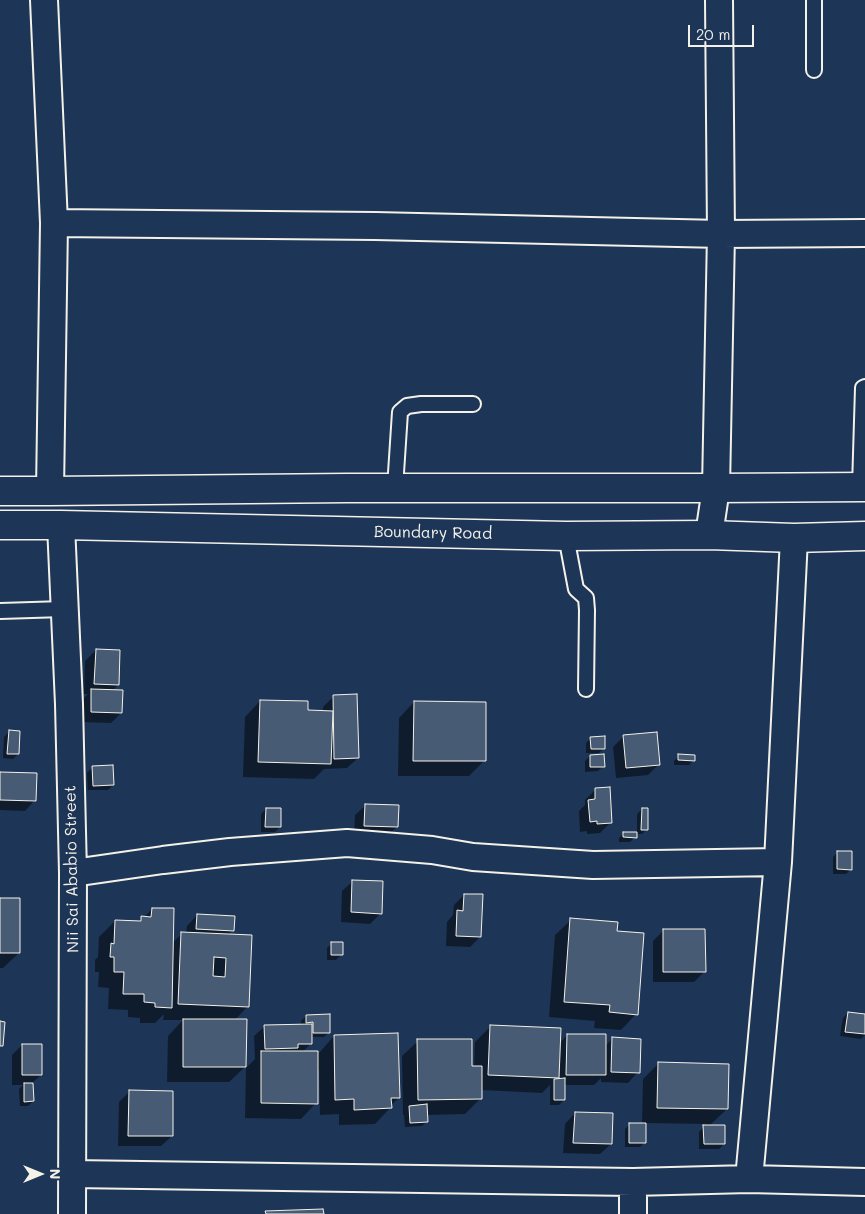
<!DOCTYPE html>
<style>
body{margin:0}
#map{position:relative;width:865px;height:1214px;overflow:hidden;background:#1d3557;font-family:Mali,sans-serif}
canvas{display:block}
.north{position:absolute;left:15px;top:1149px;width:50px;height:50px;-webkit-text-stroke:4px #1d3557;paint-order:stroke;rotate:90deg;font-size:14px;font-weight:700;line-height:20px;text-align:center;color:#f4f1e8}
.north::after{content:'';display:block;margin:auto;width:18px;height:22px;background:#f4f1e8;clip-path:polygon(50% 0,100% 100%,50% 72%,0 100%)}
.scale{position:absolute;left:688px;top:25px;width:66px;height:22px;box-sizing:border-box;border:2px solid #f4f1e8;border-top:0;padding-left:6px;font-size:15px;line-height:18px;white-space:nowrap;color:#f4f1e8;-webkit-text-stroke:4px #1d3557;paint-order:stroke}
</style>
<div id="map">
<canvas width="865" height="1214"></canvas>
<div class="north">N</div>
<div class="scale">20 m</div>
</div>
<script>
const context = document.querySelector('canvas').getContext('2d');
context.lineJoin = 'round';
function fillPath(path, color) { context.fillStyle = color; context.fill(path, 'evenodd'); }
const toPath = rows => new Path2D(rows.map(r => 'M' + r).join(''));
function stroke(path, color, width, dash) { context.strokeStyle = color; context.lineWidth = width; context.lineCap = dash ? 'butt' : 'round'; context.setLineDash(dash || []); context.stroke(path); }
function write(font, color, halo, rows, align = 'center') {
  context.font = font + ' Mali,sans-serif'; context.lineWidth = 4.5; context.setLineDash([]); context.textBaseline = 'middle'; context.strokeStyle = halo; context.fillStyle = color; for (const [text, x, y, turn = 0] of rows) {
    context.save(); context.translate(x, y); context.rotate((+turn || 0) * Math.PI / 180); context.textAlign = isNaN(turn) ? turn : align; if (halo) context.strokeText(text, 0, 0); context.fillText(text, 0, 0); context.restore();
  }
}
fillPath(toPath([
 [96,650,118,685,112,691,121,713,111,723,81,722,81,701,88,694,84,694,85,661],
 [334,696,358,758,347,768,324,769,314,779,243,777,245,717,260,701,307,711,323,712,323,707],
 [414,702,485,760,469,776,398,776,399,718],
 [9,732,18,754,13,759,3,758,4,737],
 [624,736,659,764,648,775,616,778,613,747],
 [591,738,604,748,599,753,586,753,586,743],
 [590,756,603,766,598,771,585,772,585,761],
 [679,756,694,760,689,765,674,765,674,761],
 [92,768,113,785,108,790,88,790,87,773],
 [0,773,35,800,25,811,0,810],
 [596,789,610,823,600,833,587,834,587,831,580,832,579,811,585,805,585,800],
 [366,805,397,827,386,837,354,836,355,815],
 [266,809,280,827,275,832,261,832,261,814],
 [642,809,647,829,642,834,635,834,635,837,630,842,619,842,619,838,624,833,637,833,637,814],
 [838,852,851,869,846,874,833,874,833,857],
 [353,881,381,913,370,924,341,922,342,891],
 [464,895,480,937,470,947,446,946,447,922,453,915,454,905],
 [0,899,19,953,3,968,0,968],
 [152,909,172,943,182,934,186,934,187,926,197,915,233,930,228,935,248,1006,234,1021,245,1067,229,1082,167,1082,168,1036,183,1020,163,1020,164,1014,155,1023,140,1023,140,1018,128,1017,128,1010,108,1009,109,988,98,987,99,972,95,972,95,960,98,957,99,937,115,921,137,922,142,918,144,918],
 [571,920,616,932,636,1014,621,1030,594,1028,595,1021,549,1017,555,935],
 [664,930,705,971,694,982,653,982,653,941],
 [332,943,341,955,336,960,327,960,327,948],
 [848,1013,865,1015,865,1035,861,1039,840,1036,843,1018],
 [306,1016,329,1032,324,1037,311,1037,311,1043,302,1053,319,1053,334,1036,399,1098,390,1106,390,1108,375,1124,339,1125,339,1114,320,1115,319,1069,317,1069,316,1103,301,1119,245,1118,246,1068,255,1059,254,1036,265,1026,301,1025,301,1021],
 [491,1026,559,1044,567,1035,605,1046,612,1039,638,1072,628,1083,601,1082,601,1078,594,1085,564,1085,564,1100,559,1105,550,1105,550,1085,542,1093,481,1090,481,1098,465,1114,427,1115,427,1121,422,1126,405,1127,404,1115,403,1115,402,1056,418,1041,471,1068,474,1068,475,1042],
 [22,1045,41,1075,32,1083,33,1101,28,1106,20,1106,19,1089,23,1085,12,1085,12,1055],
 [658,1064,727,1109,709,1126,724,1144,719,1149,699,1149,699,1132,706,1124,645,1123,645,1142,640,1147,625,1147,625,1129,630,1124,642,1124,643,1079],
 [129,1092,172,1136,161,1146,118,1146,119,1102],
 [575,1113,611,1144,600,1154,563,1153,565,1124]
]), '#0007');
const building = toPath([
 [96,649,120,650,119,685,94,684,96,649],
 [91,689,123,690,122,713,91,712,91,689],
 [357,694,359,758,334,759,333,695,357,694],
 [260,700,308,701,308,710,333,711,331,764,258,762,260,700],
 [414,701,486,702,486,761,413,761,414,701],
 [9,730,20,731,19,754,7,754,9,730],
 [657,732,660,765,626,768,623,735,657,732],
 [605,736,605,749,591,749,590,737,605,736],
 [604,754,605,767,590,767,590,755,604,754],
 [678,754,695,755,695,761,678,760,678,754],
 [113,765,114,785,93,786,92,766,113,765],
 [0,772,37,773,36,801,0,800,0,772],
 [610,787,612,823,597,824,597,821,590,822,588,800,595,799,595,788,610,787],
 [365,804,399,805,398,827,364,826,365,804],
 [266,808,281,808,281,827,265,827,266,808],
 [642,808,648,808,648,830,641,830,642,808],
 [623,832,637,832,637,838,623,837,623,832],
 [837,851,852,851,852,870,837,869,837,851],
 [352,880,383,881,382,914,351,912,352,880],
 [464,894,483,894,481,937,456,936,457,910,463,911,464,894],
 [0,898,20,898,20,953,0,953,0,898],
 [152,908,174,908,172,1008,155,1007,155,1003,144,1002,144,994,123,994,124,972,114,972,114,957,110,957,111,943,114,944,115,920,141,921,141,916,151,917,152,908],
 [197,914,235,916,234,931,196,929,197,914],
 [570,918,618,922,617,931,644,933,638,1015,609,1012,610,1005,564,1002,570,918],
 [663,929,705,929,706,972,663,972,663,929],
 [181,932,252,935,249,1007,178,1004,181,932],
 [214,957,226,958,225,977,213,976,214,957],
 [331,942,343,942,343,955,331,955,331,942],
 [848,1012,865,1014,865,1034,845,1032,848,1012],
 [330,1014,330,1033,313,1033,313,1022,306,1023,306,1015,330,1014],
 [183,1019,247,1019,246,1067,183,1067,183,1019],
 [0,1021,5,1022,3,1046,0,1046,0,1021],
 [312,1024,312,1044,298,1044,298,1048,265,1049,264,1025,312,1024],
 [490,1025,561,1028,559,1078,488,1075,490,1025],
 [398,1033,400,1098,391,1098,392,1108,354,1110,354,1099,335,1100,334,1035,398,1033],
 [567,1034,606,1034,606,1075,566,1075,567,1034],
 [612,1037,641,1039,640,1073,611,1072,612,1037],
 [417,1039,472,1039,472,1066,482,1066,482,1099,418,1100,417,1039],
 [22,1044,42,1044,42,1075,22,1075,22,1044],
 [261,1051,318,1051,318,1104,261,1103,261,1051],
 [658,1062,729,1064,728,1109,657,1108,658,1062],
 [565,1078,565,1100,554,1100,554,1079,565,1078],
 [24,1083,33,1083,34,1101,24,1102,24,1083],
 [129,1090,173,1091,173,1136,128,1136,129,1090],
 [427,1104,428,1122,410,1123,409,1106,427,1104],
 [575,1112,613,1113,612,1144,573,1143,575,1112],
 [629,1123,646,1123,646,1143,629,1143,629,1123],
 [703,1125,725,1125,725,1144,704,1144,703,1125],
 [323,1209,324,1214,266,1214,265,1211,323,1209]
]);
fillPath(building, '#485b74');
stroke(building, '#f4f1e8', 1);
const lane = toPath([
 [814,70,814,0],
 [860,487,863,388,865,387],
 [395,488,400,412,407,406,421,404,473,404],
 [566,536,576,589,586,598,587,610,586,689],
 [0,611,64,609]
]);
const street = toPath([
 [44,0,54,223,50,491],
 [54,223,375,226,721,234,865,233],
 [61,525,69,704,73,873,72,1214],
 [709,535,716,488,721,234,719,0],
 [73,873,163,860,230,852,347,843,432,850,473,857,593,865,778,862],
 [72,1174,633,1182,749,1179,865,1182],
 [749,1179,778,862,794,538],
 [633,1214,633,1182]
]);
const secondary = toPath([
 [0,491,50,491,347,488,716,488,865,487],
 [0,525,61,525,566,536,709,535,794,538,865,536]
]);
stroke(lane, '#f4f1e8', 18);
stroke(street, '#f4f1e8', 30);
stroke(secondary, '#f4f1e8', 31);
stroke(lane, '#1d3557', 14);
stroke(street, '#1d3557', 26);
stroke(secondary, '#1d3557', 28);
write('16px', '#f4f1e8', '#1d3557', [
 ["Boundary Road",433,533,1],
 ["Nii Sai Ababio Street",72,869,-91]
]);
</script>
